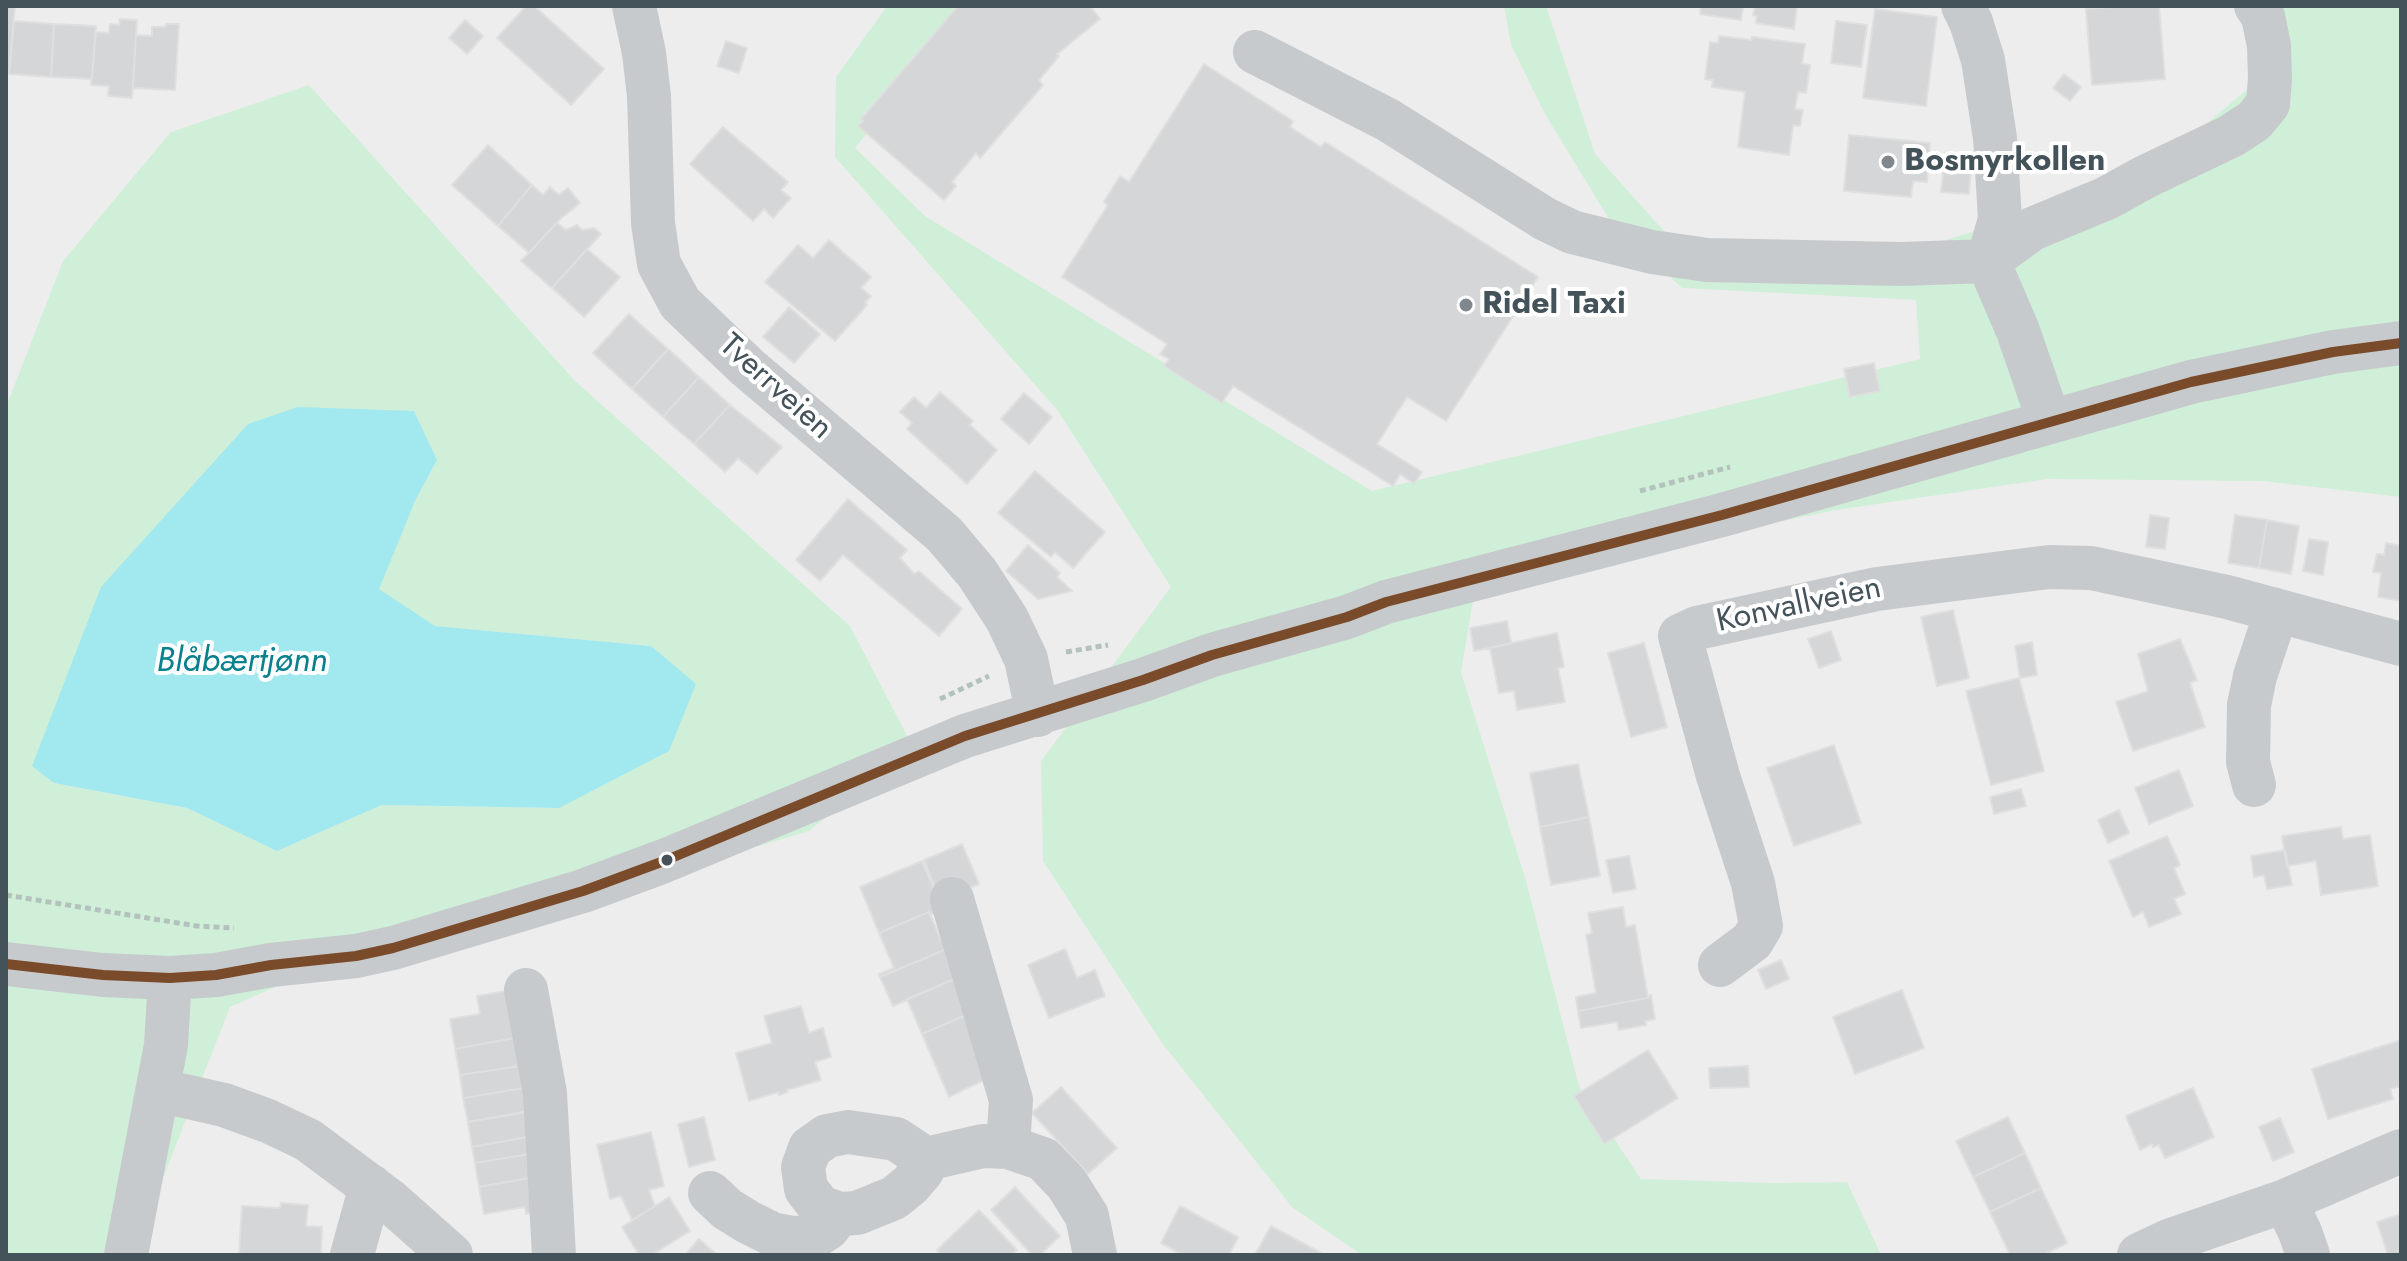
<!DOCTYPE html>
<meta charset="utf-8">
<style>
body{margin:0}
#map{position:relative;width:2407px;height:1261px;overflow:hidden;background:#eeeded;font-family:Jost,sans-serif}
canvas{display:block}
.frame{position:absolute;inset:0;border:8px solid #44525a;pointer-events:none}
</style>
<div id="map">
<canvas width="2407" height="1261"></canvas>
<div class="frame"></div>
</div>
<script>
const context = document.querySelector('canvas').getContext('2d');
context.lineJoin = 'round';
function fillPath(path, color) { context.fillStyle = color; context.fill(path, 'evenodd'); }
const toPath = rows => new Path2D(rows.map(r => 'M' + r).join(''));
function stroke(path, color, width, dash) { context.strokeStyle = color; context.lineWidth = width; context.lineCap = dash ? 'butt' : 'round'; context.setLineDash(dash || []); context.stroke(path); }
function write(font, color, halo, rows, align = 'center') {
  context.font = font + ' Jost,sans-serif'; context.lineWidth = 8; context.setLineDash([]); context.textBaseline = 'middle'; context.strokeStyle = halo; context.fillStyle = color; for (const [text, x, y, turn = 0] of rows) {
    context.save(); context.translate(x, y); context.rotate((+turn || 0) * Math.PI / 180); context.textAlign = isNaN(turn) ? turn : align; if (halo) context.strokeText(text, 0, 0); context.fillText(text, 0, 0); context.restore();
  }
}
fillPath(toPath([
 [887,6,969,6,855,148,925,216,1372,491,1920,359,1916,300,1682,288,1612,224,1545,114,1511,45,1504,6,1546,6,1595,154,1688,258,1921,248,2142,178,2262,77,2269,6,2401,6,2401,497,2263,481,2047,479,1836,510,1632,552,1477,577,1461,672,1526,881,1579,1086,1641,1179,1774,1183,1847,1182,1881,1255,1362,1255,1292,1207,1162,1043,1043,861,1041,761,1171,587,1058,411,835,157,836,77],
 [309,85,575,381,850,626,913,747,809,831,611,890,400,932,230,1007,160,1186,124,1255,6,1255,6,407,63,261,171,132],
 [414,411,437,460,416,499,378,589,434,626,651,646,559,808,382,805,277,851,187,808,54,783]
]), '#d0efd8');
fillPath(toPath([
 [298,407,414,411,437,460,416,499,379,589,435,626,651,646,696,684,669,751,559,808,382,805,277,851,187,808,54,783,32,766,101,587,248,424]
]), '#a2e8ef');
const building = toPath([
 [6,6,15,6,9,73,6,73,6,6],
 [526,6,534,6,604,69,571,105,497,38,526,6],
 [958,6,1090,6,1100,19,1057,54,1059,56,1039,80,1043,85,980,158,976,153,952,182,956,186,944,200,858,126,863,121,861,119,958,6],
 [1701,6,1743,6,1741,20,1700,14,1701,6],
 [1755,6,1797,6,1794,29,1756,23,1757,16,1753,15,1755,6],
 [2125,6,2159,6,2165,79,2092,85,2086,9,2125,6],
 [1875,9,1937,17,1926,106,1863,98,1875,9],
 [120,19,137,20,132,98,108,96,109,86,91,85,96,32,109,33,110,24,119,25,120,19],
 [465,20,483,36,467,54,449,38,465,20],
 [14,21,54,24,51,77,9,74,14,21],
 [1836,21,1867,25,1861,67,1831,63,1836,21],
 [54,24,96,26,92,79,51,77,54,24],
 [166,24,179,24,175,90,133,88,136,35,152,36,152,27,166,27,166,24],
 [1719,36,1752,40,1752,37,1805,44,1802,64,1810,65,1806,93,1798,92,1795,109,1803,110,1800,126,1793,125,1789,155,1738,147,1745,92,1712,87,1713,80,1705,79,1710,42,1718,43,1719,36],
 [726,41,747,48,739,73,717,66,726,41],
 [1204,64,1293,121,1290,127,1321,147,1325,142,1538,277,1446,421,1407,397,1377,444,1422,472,1414,484,1400,474,1393,486,1233,386,1222,403,1164,366,1169,359,1160,354,1167,344,1062,277,1108,205,1104,202,1120,176,1129,182,1204,64],
 [2064,74,2081,87,2070,101,2053,88,2064,74],
 [723,127,788,182,781,190,791,198,773,218,764,209,753,221,690,164,723,127],
 [1849,135,1930,143,1927,182,1913,181,1911,197,1844,191,1849,135],
 [488,145,532,185,498,226,452,185,488,145],
 [1945,153,1972,156,1969,194,1941,192,1945,153],
 [532,185,543,195,550,187,559,195,568,188,580,203,561,218,529,253,498,226,532,185],
 [557,223,566,230,577,225,582,230,594,228,601,234,552,288,521,261,557,223],
 [829,240,871,277,861,288,871,296,865,303,867,305,835,341,765,282,798,245,813,258,829,240],
 [587,249,620,277,584,317,552,288,587,249],
 [789,307,820,334,794,363,763,337,789,307],
 [629,314,668,349,632,389,593,353,629,314],
 [668,349,699,377,663,417,632,389,668,349],
 [1874,363,1880,391,1850,397,1844,369,1874,363],
 [699,377,730,405,694,444,663,417,699,377],
 [940,392,973,421,970,425,997,450,967,484,907,429,912,423,900,412,914,397,926,408,940,392],
 [1024,393,1052,417,1029,444,1001,419,1024,393],
 [730,405,782,447,757,474,738,458,725,472,694,444,730,405],
 [1035,471,1105,532,1073,568,1055,552,1051,557,998,513,1035,471],
 [848,499,907,550,900,558,914,574,919,571,962,609,939,636,843,555,820,581,796,560,848,499],
 [2150,515,2169,518,2165,549,2146,547,2150,515],
 [2235,515,2267,520,2259,568,2228,563,2235,515],
 [2267,520,2299,526,2291,574,2259,568,2267,520],
 [2309,539,2328,542,2323,575,2303,571,2309,539],
 [2386,543,2401,546,2401,601,2378,597,2381,573,2373,572,2377,554,2384,555,2386,543],
 [1028,545,1060,573,1057,577,1072,591,1038,599,1006,571,1028,545],
 [1953,610,1969,678,1937,686,1921,617,1953,610],
 [1507,621,1511,642,1509,644,1474,651,1470,628,1507,621],
 [1831,631,1841,660,1819,668,1808,639,1831,631],
 [1557,633,1564,667,1558,668,1565,702,1517,710,1514,691,1499,693,1490,648,1557,633],
 [2180,639,2197,680,2190,683,2205,727,2133,751,2116,702,2148,691,2138,654,2180,639],
 [2032,642,2037,675,2020,678,2015,646,2032,642],
 [1644,643,1667,727,1631,737,1608,653,1644,643],
 [2019,678,2044,771,1991,785,1966,691,2019,678],
 [1834,745,1861,823,1794,846,1767,768,1834,745],
 [1578,764,1589,817,1540,827,1530,773,1578,764],
 [2179,770,2193,806,2149,824,2135,788,2179,770],
 [2021,789,2026,806,1994,814,1990,797,2021,789],
 [2119,810,2129,833,2108,843,2098,820,2119,810],
 [1589,817,1600,876,1551,885,1540,827,1589,817],
 [2341,827,2343,839,2370,835,2378,886,2321,895,2316,861,2287,866,2282,836,2341,827],
 [2167,836,2180,865,2174,868,2185,894,2174,899,2181,914,2149,927,2143,912,2133,917,2109,861,2167,836],
 [962,844,979,884,940,900,924,860,962,844],
 [2285,850,2292,885,2267,889,2264,875,2254,877,2251,856,2285,850],
 [1629,856,1636,889,1613,893,1606,860,1629,856],
 [922,861,943,910,930,915,929,912,879,933,860,887,922,861],
 [1623,907,1626,927,1635,925,1648,998,1578,1011,1576,997,1596,993,1586,935,1592,933,1588,913,1623,907],
 [929,912,941,940,945,938,949,948,880,977,879,974,894,968,879,933,929,912],
 [949,948,957,978,893,1006,880,977,949,948],
 [1065,949,1077,978,1095,970,1105,996,1049,1018,1028,965,1065,949],
 [1781,960,1789,979,1766,989,1758,970,1781,960],
 [957,978,971,1013,922,1034,907,999,957,978],
 [512,990,515,1038,455,1049,450,1019,480,1014,477,996,512,990],
 [1902,990,1924,1048,1855,1074,1833,1017,1902,990],
 [1651,995,1655,1019,1645,1021,1646,1025,1619,1030,1617,1022,1581,1028,1578,1011,1648,998,1651,995],
 [801,1006,809,1033,823,1028,831,1057,815,1062,821,1080,787,1090,788,1092,779,1095,779,1092,749,1101,736,1053,772,1043,764,1016,801,1006],
 [971,1013,990,1077,949,1097,922,1034,971,1013],
 [515,1038,520,1066,460,1075,455,1049,515,1038],
 [2401,1040,2401,1086,2390,1089,2393,1099,2328,1119,2312,1069,2401,1040],
 [1648,1050,1678,1098,1604,1144,1574,1096,1648,1050],
 [520,1066,524,1088,463,1098,460,1075,520,1066],
 [1748,1066,1749,1087,1710,1088,1709,1068,1748,1066],
 [1061,1087,1117,1148,1088,1174,1032,1113,1061,1087],
 [524,1088,534,1111,468,1122,463,1098,524,1088],
 [2193,1088,2214,1137,2165,1158,2159,1145,2153,1147,2152,1144,2140,1150,2126,1116,2193,1088],
 [529,1111,533,1136,472,1147,468,1122,529,1111],
 [704,1117,715,1160,689,1167,678,1124,704,1117],
 [2008,1117,2025,1153,1973,1177,1956,1141,2008,1117],
 [2280,1118,2294,1152,2273,1161,2259,1127,2280,1118],
 [651,1132,664,1186,649,1190,655,1206,632,1220,621,1196,610,1199,597,1145,651,1132],
 [533,1136,542,1152,475,1163,472,1147,533,1136],
 [542,1152,540,1176,479,1187,475,1163,542,1152],
 [2025,1153,2041,1188,1990,1212,1973,1177,2025,1153],
 [540,1176,540,1212,526,1214,525,1207,484,1214,479,1187,540,1176],
 [1015,1187,1060,1236,1040,1255,1032,1255,991,1210,1015,1187],
 [2041,1188,2067,1243,2043,1255,2010,1255,1990,1212,2041,1188],
 [669,1197,690,1231,652,1255,639,1255,622,1227,669,1197],
 [281,1203,308,1205,306,1226,322,1227,321,1255,239,1255,242,1206,280,1208,281,1203],
 [1180,1206,1238,1237,1229,1255,1183,1255,1161,1243,1180,1206],
 [979,1210,1017,1250,1011,1255,941,1255,937,1250,979,1210],
 [2401,1214,2401,1255,2388,1255,2377,1222,2401,1214],
 [1271,1226,1325,1255,1255,1255,1271,1226],
 [699,1239,717,1255,685,1255,699,1239]
]);
fillPath(building, '#d5d6d7');
stroke(building, '#dfdfe0', 2);
stroke(toPath([
 [1640,491,1730,467],
 [1066,652,1108,645],
 [940,699,989,676],
 [6,895,197,926,234,928]
]), '#b4c2bd', 5, [6, 4]);
stroke(toPath([
 [634,6,644,53,649,96,653,223,659,264,680,303,747,367,944,534,977,573,1007,619,1026,659,1038,715],
 [1963,6,1971,22,1983,60,1995,138,2000,219,1988,261],
 [1255,52,1388,120,1545,219,1572,232,1652,252,1707,260,1901,264,1988,261,2018,331,2049,421],
 [1988,261,2032,229,2107,198,2145,177,2231,136,2254,121,2268,104,2270,78,2269,46,2263,16,2256,6],
 [2254,785,2248,762,2249,705,2255,676,2270,631,2273,609],
 [952,899,1011,1100,1008,1147],
 [6,964,103,975,170,978,216,975,271,965,356,956,393,948,583,891,664,861,965,736,1143,680,1212,655,1347,617,1386,602,1722,515,2191,382,2333,352,2401,343],
 [1720,965,1752,941,1761,926,1753,883,1718,776,1680,636,1697,628,1877,589,2049,567,2091,568,2227,597,2401,644],
 [526,990,545,1093,554,1255],
 [158,1090,224,1105,268,1121,308,1140,390,1201,451,1255],
 [926,1159,922,1171,910,1185,894,1198,857,1213,839,1214,820,1207,806,1189,803,1167,810,1148,827,1136,848,1132,896,1139,926,1159,983,1146,1008,1147,1043,1159,1067,1184,1087,1216,1095,1255],
 [710,1193,727,1209,748,1222,772,1234,793,1238,814,1237,828,1228,839,1214],
 [2285,1201,2300,1232,2308,1255],
 [126,1255,166,1045,170,978],
 [352,1255,371,1186],
 [2139,1255,2171,1240,2285,1201,2401,1151]
]), '#c7cacc', 44);
stroke(toPath([
 [6,964,103,975,170,978,216,975,271,965,356,956,393,948,583,891,664,861,965,736,1143,680,1212,655,1347,617,1386,602,1722,515,2191,382,2333,352,2401,343]
]), '#7a4b2a', 10);
for (const [x, y, r, color] of [
 [1888,162,8,"#80888d"],
 [1466,305,8,"#80888d"],
 [667,860,7,"#44525a"]
]) { const dot = new Path2D(); dot.arc(x, y, r, 0, 2 * Math.PI); context.fillStyle = color; context.fill(dot); stroke(dot, '#fff', 3); }
write('bold 32px', '#44525a', '#fff', [
 ["Bosmyrkollen",1904,162],
 ["Ridel Taxi",1482,305]
], 'left');
write('32px', '#44525a', '#fff', [
 ["Tverrveien",775,388,42],
 ["Konvallveien",1799,606,-12]
]);
write('italic 34px', '#07818d', '#fff', [
 ["Blåbærtjønn",242,663]
]);
</script>
